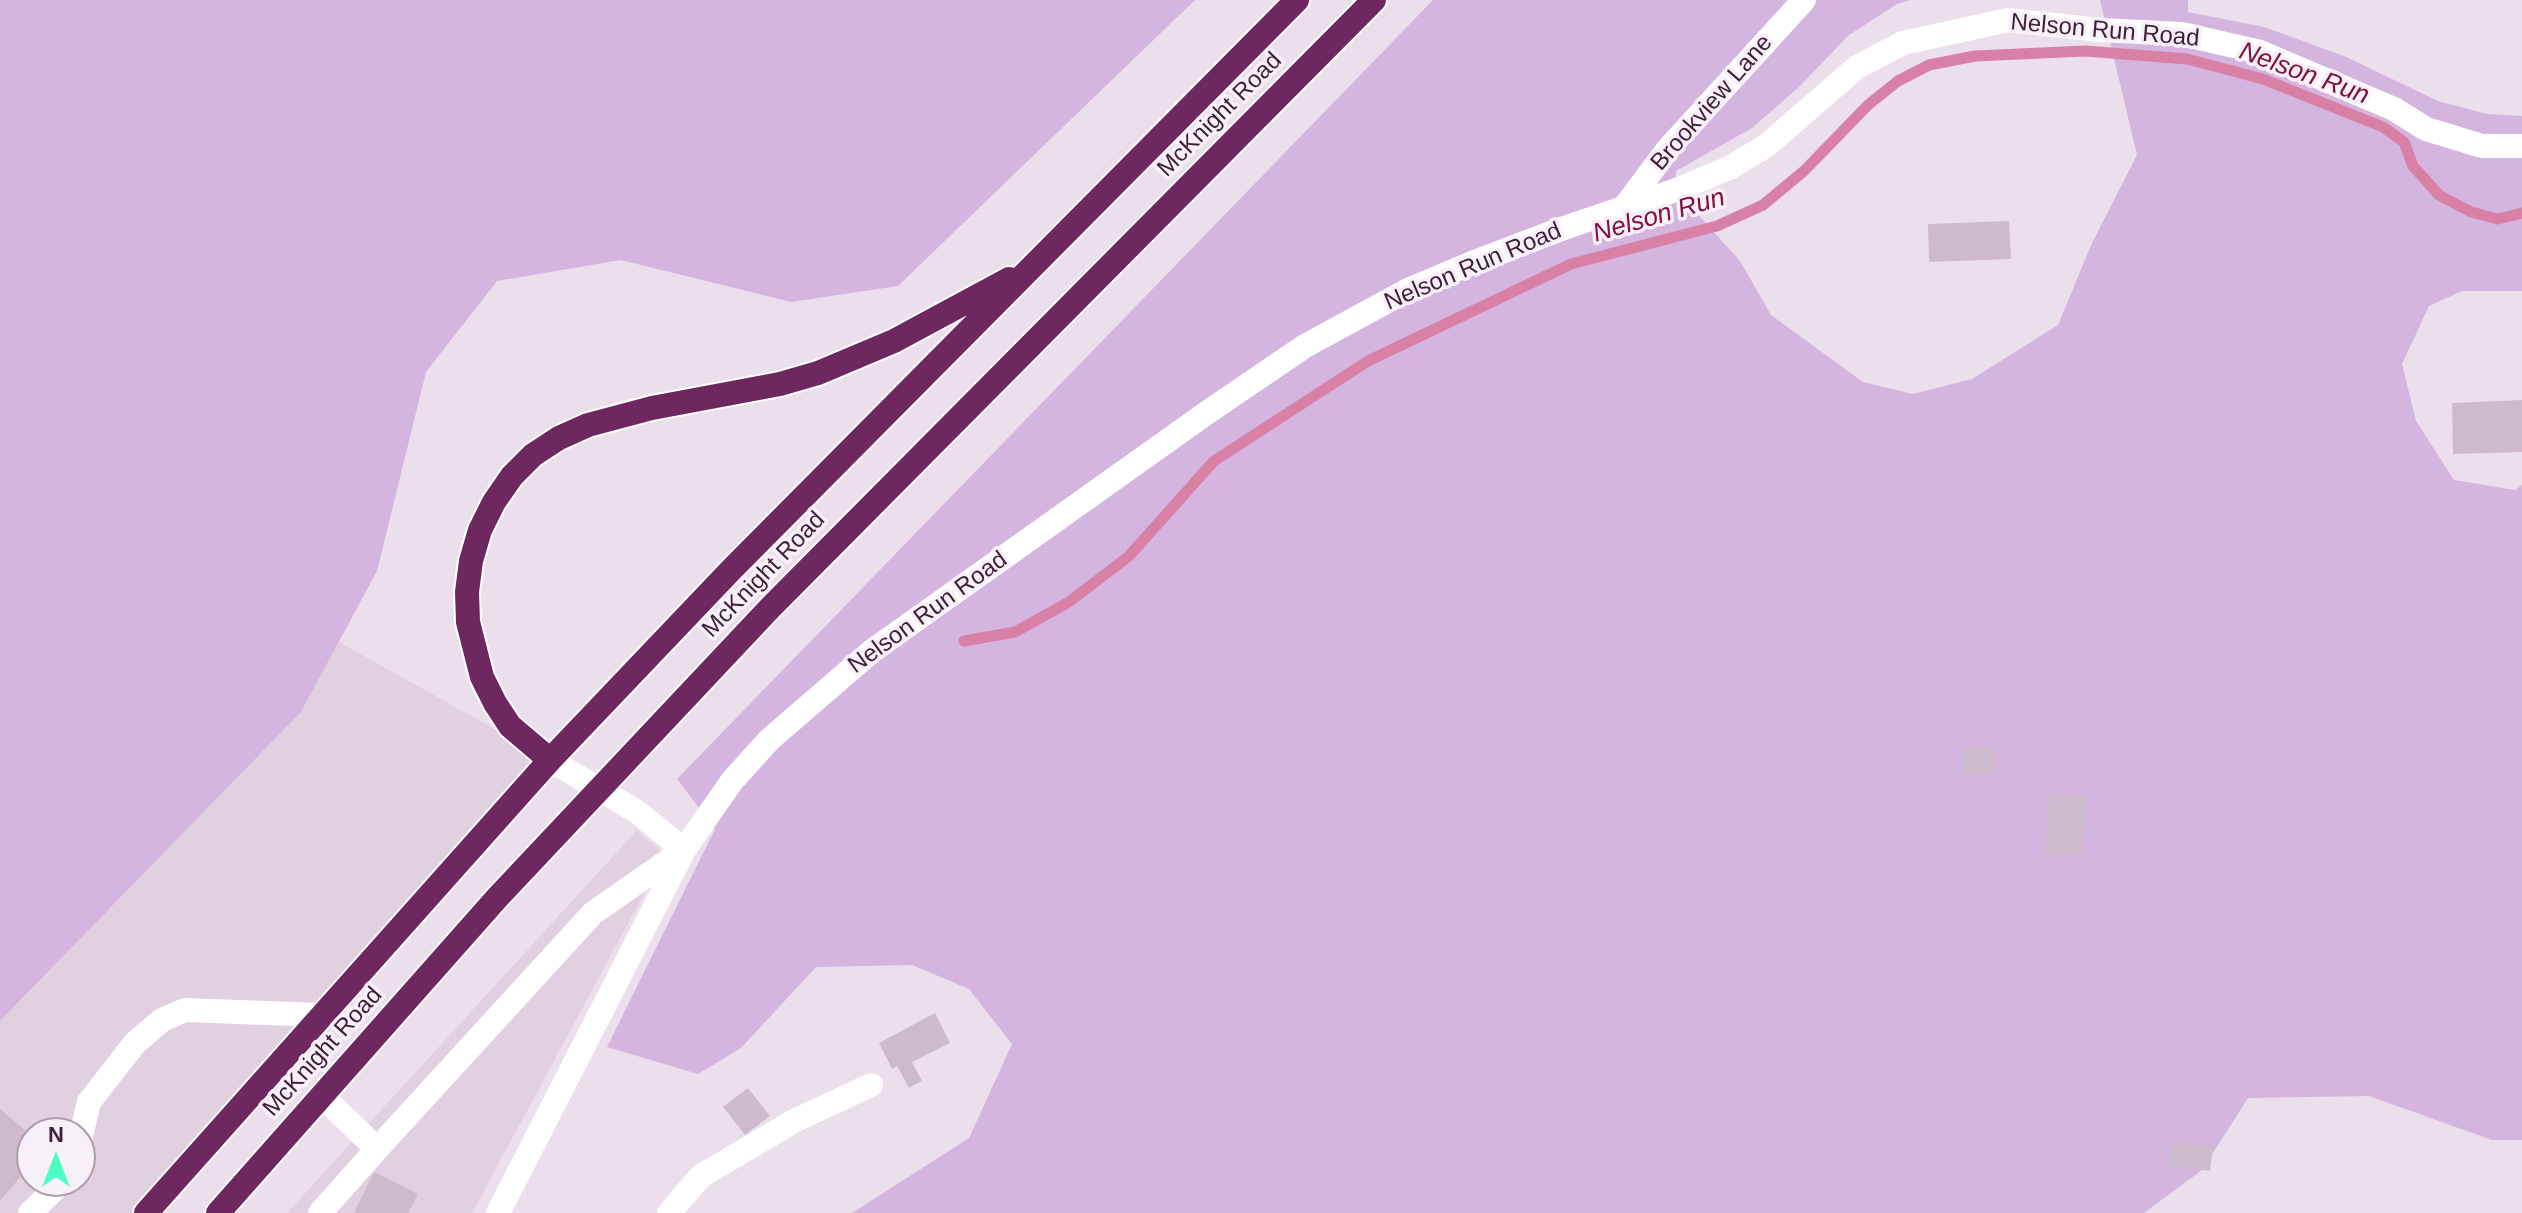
<!DOCTYPE html>
<style>
body{margin:0}
#map{position:relative;width:2522px;height:1213px;overflow:hidden;background:#ecdfec;font-family:Helvetica,sans-serif}
canvas{display:block}
.north{position:absolute;left:16px;top:1117px;width:80px;height:80px;box-sizing:border-box;background:#f8f0f9;border:2px solid #ae9cad;border-radius:50%;rotate:0deg;font-size:22px;font-weight:700;line-height:32px;text-align:center;color:#3e1e3a}
.north::after{content:'';display:block;margin:auto;width:28px;height:36px;background:#4bffc3;clip-path:polygon(50% 0,100% 100%,50% 72%,0 100%)}
</style>
<div id="map">
<canvas width="2522" height="1213"></canvas>
<div class="north">N</div>
</div>
<script>
const context = document.querySelector('canvas').getContext('2d');
context.lineJoin = 'round';
function fillPath(path, color) { context.fillStyle = color; context.fill(path, 'evenodd'); }
const toPath = rows => new Path2D(rows.map(r => 'M' + r).join(''));
function stroke(path, color, width, dash) { context.strokeStyle = color; context.lineWidth = width; context.lineCap = dash ? 'butt' : 'round'; context.setLineDash(dash || []); context.stroke(path); }
function write(font, color, halo, rows, align = 'center') {
  context.font = font + ' Helvetica,sans-serif'; context.lineWidth = 7; context.setLineDash([]); context.textBaseline = 'middle'; context.strokeStyle = halo; context.fillStyle = color; for (const [text, x, y, turn = 0] of rows) {
    context.save(); context.translate(x, y); context.rotate((+turn || 0) * Math.PI / 180); context.textAlign = isNaN(turn) ? turn : align; if (halo) context.strokeText(text, 0, 0); context.fillText(text, 0, 0); context.restore();
  }
}
fillPath(toPath([
 [339,642,550,760,146,1213,0,1213,0,1021,301,712],
 [32,1133,80,1133,80,1181,32,1181],
 [637,830,665,855,472,1213,287,1213]
]), '#e0d0e0');
fillPath(toPath([
 [0,0,1195,0,898,286,791,302,621,260,497,281,426,372,377,571,301,712,0,1021],
 [1433,0,1910,0,1897,4,1849,35,1798,88,1752,128,1676,171,1676,190,1740,261,1771,315,1863,382,1913,394,1972,379,2058,325,2092,243,2137,155,2100,0,2188,0,2188,12,2264,27,2344,56,2438,101,2487,114,2522,116,2522,291,2462,291,2429,306,2402,364,2416,421,2454,480,2515,490,2522,485,2522,1140,2492,1140,2369,1096,2248,1098,2202,1170,2144,1213,852,1213,969,1138,1012,1044,969,989,912,965,816,967,741,1048,698,1074,607,1047,715,829,677,779]
]), '#d3b5e0');
stroke(toPath([
 [964,641,1015,632,1069,602,1129,556,1214,461,1368,361,1571,264,1717,226,1763,205,1804,171,1868,105,1898,81,1929,65,1975,56,2085,51,2187,59,2263,79,2383,127,2404,142,2413,166,2439,195,2471,212,2498,219,2522,213]
]), '#d880a6', 11);
fillPath(toPath([
 [2009,221,2011,259,1929,262,1928,224],
 [2522,400,2522,452,2453,454,2452,403],
 [1995,746,1996,774,1964,776,1963,749],
 [2050,793,2086,796,2082,856,2045,853],
 [935,1013,950,1043,912,1062,922,1081,909,1088,897,1066,892,1069,879,1043],
 [748,1088,770,1116,745,1135,723,1107],
 [0,1109,32,1136,32,1163,0,1201],
 [2173,1142,2213,1147,2210,1171,2170,1166],
 [374,1172,418,1194,408,1213,354,1213]
]), '#cdbbcd');
const highway = toPath([
 [550,760,510,726,495,703,482,677,468,622,467,592,471,561,480,530,494,502,512,476,533,455,559,438,588,425,652,408,780,384,818,373,894,341,1009,279],
 [146,1213,550,760,731,570,1297,0],
 [218,1213,497,898,770,608,1374,0]
]);
stroke(highway, '#fff', 28);
stroke(toPath([
 [1623,209,1668,149,1804,0],
 [550,760,636,811,684,850],
 [322,1096,377,1149,593,913,682,851],
 [80,1140,89,1102,135,1043,162,1020,185,1010,321,1015],
 [30,1213,63,1181],
 [320,1213,377,1149],
 [498,1213,684,850,732,781,769,740,872,651,1208,412,1305,346,1408,290,1472,263,1564,228,1676,190,1729,168,1766,146,1857,67,1903,43,2008,20,2100,30,2182,34,2260,52,2394,109,2426,129,2482,146,2522,146],
 [669,1213,701,1176,794,1121,871,1085]
]), '#fff', 24);
stroke(highway, '#6e275f', 24);
write('24px', '#3e1e3a', '#f8f0f9', [
 ["Nelson Run Road",2105,31,5],
 ["Brookview Lane",1712,103,-49],
 ["McKnight Road",1220,115,-45],
 ["Nelson Run Road",1473,267,-23],
 ["McKnight Road",764,575,-46],
 ["Nelson Run Road",928,613,-36],
 ["McKnight Road",323,1052,-48]
]);
write('italic 26px', '#811140', '#f8f0f9', [
 ["Nelson Run",2304,74,20],
 ["Nelson Run",1659,216,-16]
]);
</script>
